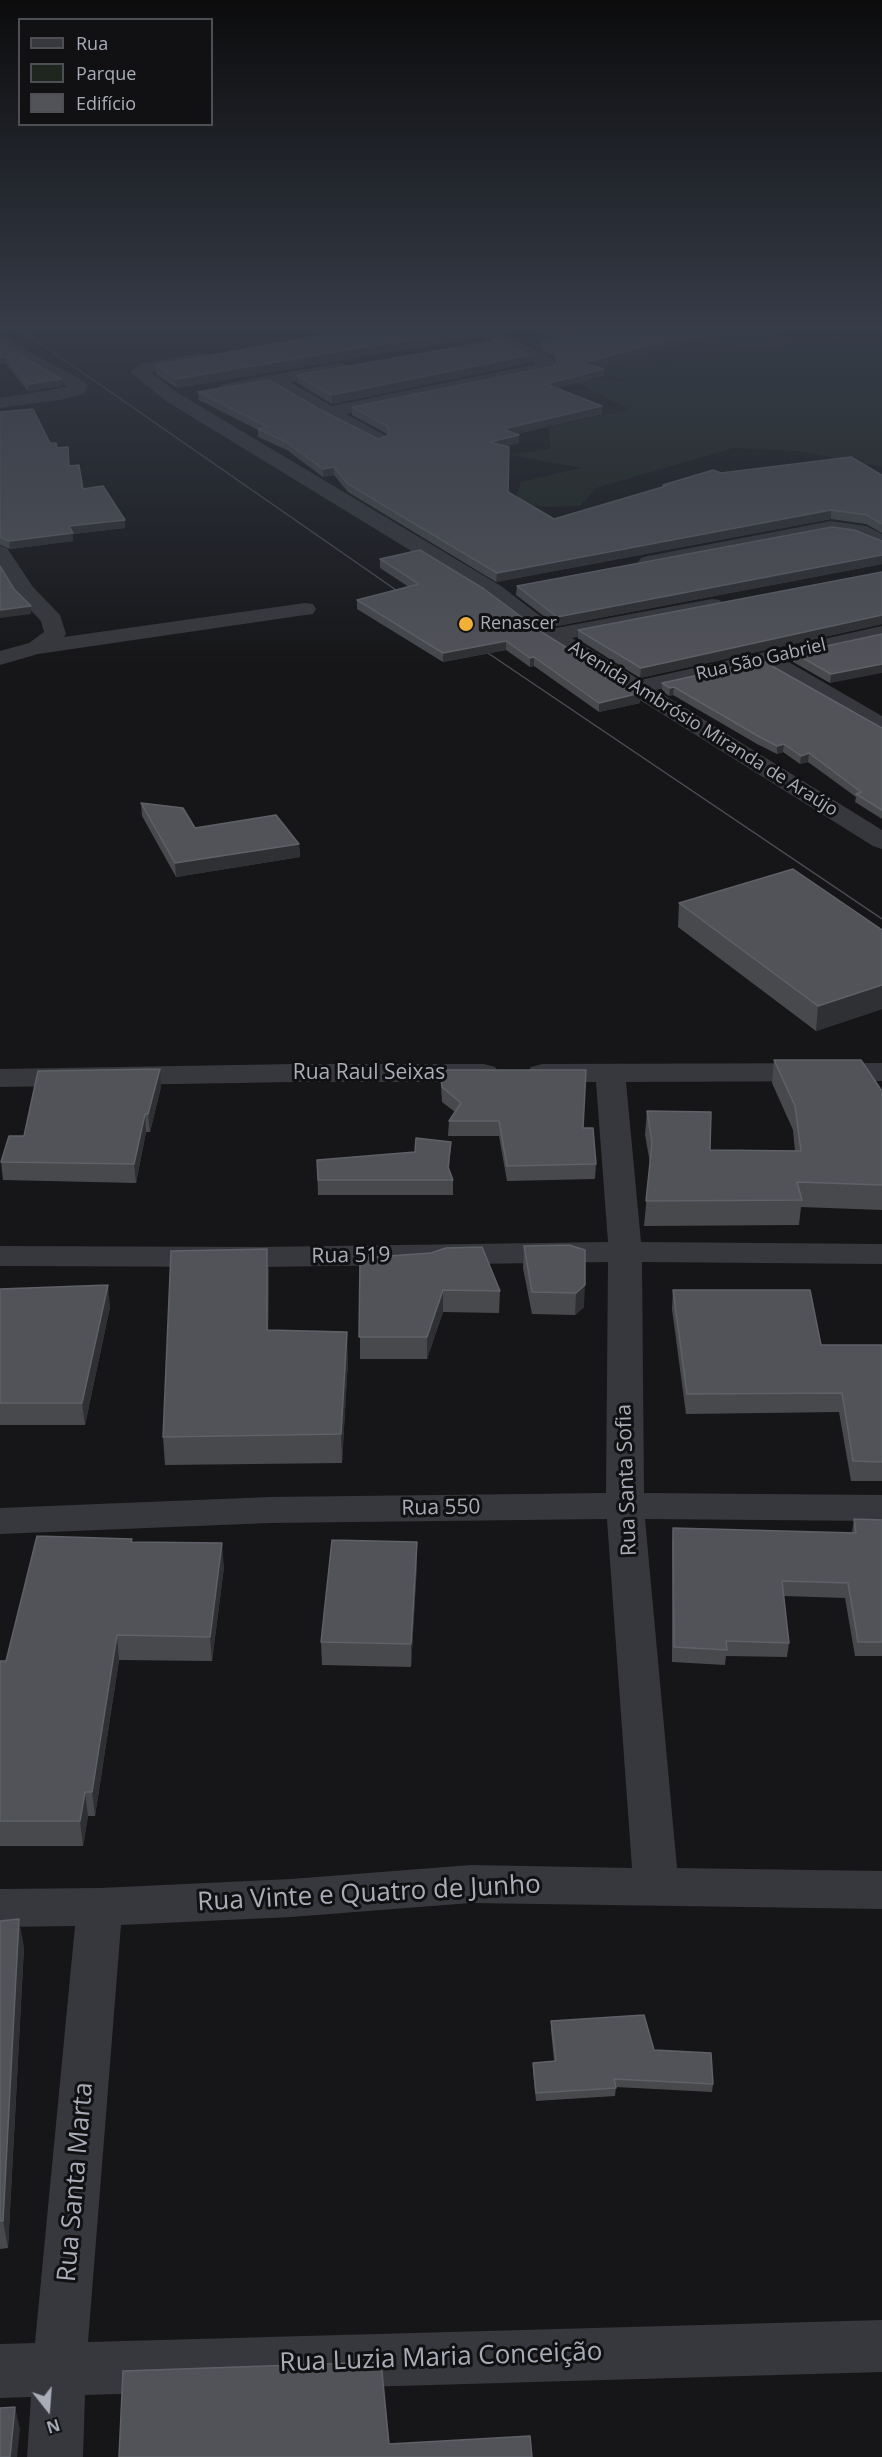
<!DOCTYPE html>
<meta charset="utf-8">
<style>
body{margin:0}
#map{position:relative;width:882px;height:2457px;overflow:hidden;background:#161618;font-family:"Open Sans",sans-serif}
canvas{display:block}
.legend{position:absolute;left:18px;top:18px;width:195px;height:108px;box-sizing:border-box;background:#111113;border:2px solid #4d4f55;margin:0;padding:8px 10px;list-style:none;font-size:18px;color:#a8adb8}
.legend li{display:flex;align-items:center;gap:12px;height:30px}
.legend b{width:30px;border:2px solid #4d4f55}
.north{position:absolute;left:18px;top:2379px;width:60px;height:60px;-webkit-text-stroke:4px #111113;paint-order:stroke;rotate:163deg;font-size:16px;font-weight:700;line-height:24px;text-align:center;color:#a8adb8}
.north::after{content:'';display:block;margin:auto;width:21px;height:27px;background:#a8adb8;clip-path:polygon(50% 0,100% 100%,50% 72%,0 100%)}
</style>
<div id="map">
<canvas width="882" height="2457"></canvas>
<ul class="legend">
<li><b style="height:8px;background:#37383d"></b>Rua</li>
<li><b style="height:16px;background:#1e261f"></b>Parque</li>
<li><b style="height:16px;background:#525359"></b>Edifício</li>
</ul>
<div class="north">N</div>
</div>
<script>
const context = document.querySelector('canvas').getContext('2d');
context.lineJoin = 'round';
function fillPath(path, color) { context.fillStyle = color; context.fill(path, 'evenodd'); }
const toPath = rows => new Path2D(rows.map(r => 'M' + r).join(''));
function stroke(path, color, width, dash) { context.strokeStyle = color; context.lineWidth = width; context.lineCap = dash ? 'butt' : 'round'; context.setLineDash(dash || []); context.stroke(path); }
function write(font, color, halo, rows, align = 'center') {
  context.font = font + ' "Open Sans",sans-serif'; context.lineWidth = 6; context.setLineDash([]); context.textBaseline = 'middle'; context.strokeStyle = halo; context.fillStyle = color; for (const [text, x, y, turn = 0] of rows) {
    context.save(); context.translate(x, y); context.rotate((+turn || 0) * Math.PI / 180); context.textAlign = isNaN(turn) ? turn : align; if (halo) context.strokeText(text, 0, 0); context.fillText(text, 0, 0); context.restore();
  }
}
fillPath(toPath([
 [576,327,760,327,801,345,580,370,520,340]
]), '#222225');
fillPath(toPath([
 [882,342,882,467,799,451,733,448,596,488,580,506,551,507,513,504,521,482,582,468,509,455,550,449,549,427,629,409,569,379,632,381,580,370,801,345]
]), '#1e261f');
fillPath(toPath([
 [469,327,489,327,552,358,556,367,553,371,547,372,346,414,385,435,387,439,385,443,378,445,322,416,271,385,228,393,222,392,219,388,222,384,228,383,339,363,345,364,348,368,345,372,290,382,332,406,537,364,471,330,469,327],
 [0,335,85,382,88,386,86,390,83,394,60,400,0,408,0,398,68,387,0,347,0,335],
 [201,353,207,354,209,358,207,362,151,373,178,393,501,586,556,628,712,599,720,600,723,605,720,610,572,638,640,680,882,626,882,640,787,661,882,716,882,733,874,731,763,666,656,690,882,830,882,849,873,846,544,640,485,596,166,401,130,372,143,363,201,353],
 [831,521,866,526,882,534,882,548,854,536,831,533,648,568,641,566,638,562,641,558,648,556,831,521],
 [0,546,7,548,33,587,60,615,66,634,64,637,305,603,313,604,316,609,313,614,305,615,38,654,0,665,0,651,29,643,44,632,41,621,17,596,0,568,0,546],
 [882,1063,882,1081,626,1082,641,1242,882,1244,882,1264,642,1262,644,1493,882,1495,882,1521,645,1519,677,1868,882,1871,882,1909,471,1903,291,1917,121,1925,88,2342,882,2320,882,2372,85,2395,83,2457,27,2457,31,2397,0,2398,0,2344,35,2343,75,1926,0,1927,0,1889,100,1888,291,1879,471,1865,632,1868,607,1519,270,1523,0,1534,0,1508,270,1497,606,1493,608,1262,261,1267,0,1266,0,1246,261,1247,608,1242,596,1082,542,1082,531,1079,527,1073,531,1067,542,1064,882,1063],
 [295,1064,484,1064,495,1067,499,1073,495,1079,484,1082,295,1082,0,1087,0,1069,295,1064]
]), '#37383d');
stroke(toPath([
 [17,327,409,599],
 [476,645,882,919]
]), '#4a4c52', 1.5);
fillPath(toPath([
 [733,330,596,367,604,369,603,376,557,388,602,406,602,414,516,434,519,435,519,443,506,446,508,492,554,519,663,487,663,485,721,473,882,475,882,533,866,524,831,519,496,582,348,492,334,475,323,477,287,450,258,437,258,430,199,400,198,392,321,410,378,439,387,436,387,434,352,415,352,407,554,366,556,362,554,357,541,350,541,343],
 [479,337,177,388,156,374,156,365],
 [0,343,61,386,28,391,6,364,0,364],
 [530,363,332,404,297,383,296,375],
 [0,412,57,448,83,489,125,520,125,528,73,534,73,541,10,549,0,545],
 [882,541,882,564,557,626,516,595,517,586],
 [380,559,543,633,640,693,640,703,599,712,534,666,530,667,506,650,443,662,357,609,357,600,409,587,380,568],
 [882,572,882,624,640,678,578,639,578,630],
 [882,634,830,683,793,662,794,653],
 [662,683,882,728,882,819,855,802,856,797,808,762,800,764,783,752,777,754,757,744,673,695,669,696,662,691],
 [141,803,195,828,299,844,300,857,176,877,142,816],
 [679,903,882,930,882,1009,816,1031,678,927],
 [774,1060,882,1091,882,1210,801,1207,799,1225,644,1226,650,1163,645,1135,647,1111,710,1150,795,1151,793,1130,772,1083],
 [440,1070,583,1128,596,1164,595,1179,507,1181,499,1136,448,1136,449,1121,455,1112,442,1102],
 [161,1087,150,1132,146,1132,136,1183,3,1180,1,1162,24,1136],
 [451,1142,449,1170,453,1180,453,1195,318,1195,317,1160,415,1152],
 [569,1245,584,1307,575,1315,532,1314,523,1268,524,1246],
 [267,1249,269,1276,268,1330,348,1359,342,1463,165,1465,163,1437],
 [360,1258,500,1291,499,1313,443,1312,427,1359,360,1359],
 [0,1289,110,1307,85,1425,0,1425],
 [673,1290,821,1345,882,1345,882,1481,851,1481,839,1412,686,1414,672,1309],
 [854,1519,882,1520,882,1656,855,1656,845,1598,784,1596,789,1643,787,1657,726,1656,725,1665,672,1662,672,1542,673,1528,852,1533],
 [132,1539,132,1542,224,1567,212,1661,119,1660,95,1816,88,1816,83,1846,0,1846,0,1661,6,1661],
 [417,1564,411,1667,322,1665,321,1642],
 [0,1921,24,1947,8,2248,0,2249],
 [551,2021,654,2050,713,2084,712,2092,616,2087,615,2096,536,2101,533,2071,533,2063,554,2061,551,2030]
]), '#47494d');
fillPath(toPath([
 [717,327,733,327,733,330,582,371,582,363],
 [479,328,479,337,177,388,176,379],
 [530,355,530,363,332,404,332,395],
 [0,357,6,357,6,364,0,364],
 [604,369,603,376,546,391,546,384],
 [61,379,61,386,28,391,28,384],
 [602,406,602,414,503,437,503,429],
 [519,435,519,443,490,450,490,442],
 [334,467,334,475,323,477,323,469],
 [831,510,831,519,496,582,497,573],
 [125,520,125,528,73,534,73,541,10,549,9,541,69,526],
 [882,555,882,564,557,626,557,617],
 [31,606,31,614,0,618,0,610],
 [882,615,882,624,640,678,641,668],
 [506,641,506,650,443,662,443,653],
 [534,657,534,666,530,667,530,658],
 [882,664,882,673,830,683,831,674],
 [674,687,673,695,669,696,670,688],
 [640,693,640,703,599,712,599,703],
 [784,744,783,752,777,754,777,746],
 [809,753,808,762,800,764,801,756],
 [299,844,300,857,176,877,175,863],
 [882,985,882,1009,816,1031,818,1006],
 [160,1069,161,1087,150,1132,148,1114],
 [145,1114,146,1132,136,1183,134,1164],
 [451,1142,450,1157,448,1182,448,1167],
 [267,1249,269,1276,268,1357,267,1330],
 [108,1285,110,1307,85,1425,82,1403],
 [585,1285,584,1307,575,1315,576,1293],
 [443,1290,443,1312,427,1359,427,1337],
 [347,1332,348,1359,342,1463,341,1434],
 [417,1542,417,1564,411,1667,411,1644],
 [222,1543,224,1567,212,1661,210,1637],
 [117,1635,119,1660,95,1816,92,1792],
 [85,1792,88,1816,83,1846,80,1821],
 [19,1919,24,1947,8,2248,3,2221],
 [15,2407,20,2429,17,2457,10,2457]
]), '#2f3033');
const building = toPath([
 [370,327,478,327,479,328,176,379,156,365,370,327],
 [604,327,717,327,582,363,604,369,546,384,602,406,503,429,519,435,490,442,509,447,508,492,554,519,666,486,663,485,713,470,721,473,851,457,882,475,882,524,867,515,831,510,497,573,348,484,334,467,323,469,286,442,258,429,268,427,198,392,269,380,321,410,378,439,387,436,389,430,387,426,352,407,554,366,558,359,554,350,541,343,604,327],
 [500,340,530,355,332,395,296,375,500,340],
 [0,343,61,379,28,384,6,357,0,357,0,343],
 [33,409,50,443,56,443,57,448,68,447,69,466,79,465,83,489,103,486,125,520,69,526,73,533,9,541,0,537,0,412,33,409],
 [832,527,854,530,882,541,882,555,557,617,517,586,832,527],
 [420,550,484,589,543,633,640,693,599,703,534,657,530,658,506,641,443,653,357,600,419,584,380,559,420,550],
 [0,566,14,589,31,606,0,610,0,566],
 [882,572,882,615,641,668,578,630,882,572],
 [882,634,882,664,831,674,794,653,882,634],
 [763,661,882,728,882,810,856,794,861,792,809,753,801,756,784,744,777,746,758,736,674,687,670,688,662,683,763,661],
 [141,803,183,808,195,828,276,815,299,844,175,863,141,803],
 [793,869,882,930,882,985,818,1006,679,903,793,869],
 [774,1060,861,1060,882,1091,882,1185,797,1182,802,1200,646,1201,652,1143,647,1111,711,1112,710,1150,801,1151,795,1106,774,1060],
 [160,1069,148,1114,145,1114,134,1164,1,1162,9,1136,24,1136,38,1071,160,1069],
 [440,1070,586,1070,583,1128,593,1128,596,1164,507,1166,499,1121,449,1121,461,1103,442,1087,440,1070],
 [416,1138,451,1142,448,1167,453,1180,318,1180,317,1160,415,1152,416,1138],
 [569,1245,585,1250,585,1285,576,1293,532,1292,524,1246,569,1245],
 [482,1247,500,1291,443,1290,427,1337,359,1337,360,1258,431,1253,446,1248,482,1247],
 [267,1249,267,1330,347,1332,341,1434,163,1437,171,1251,267,1249],
 [108,1285,82,1403,0,1403,0,1289,108,1285],
 [673,1290,810,1290,821,1345,882,1345,882,1462,853,1461,842,1393,687,1394,673,1290],
 [854,1519,882,1520,882,1642,858,1642,848,1583,782,1581,789,1643,726,1641,727,1650,674,1647,673,1528,856,1533,854,1519],
 [37,1536,132,1539,131,1542,222,1543,210,1637,117,1635,92,1792,85,1792,80,1821,0,1821,0,1661,6,1661,37,1536],
 [332,1540,417,1542,411,1644,321,1642,332,1540],
 [19,1919,3,2221,0,2221,0,1921,19,1919],
 [644,2015,654,2050,711,2053,713,2084,614,2079,616,2088,536,2093,533,2063,556,2061,551,2021,644,2015],
 [381,2362,389,2444,530,2436,532,2457,119,2457,123,2371,381,2362],
 [15,2407,10,2457,0,2457,0,2408,15,2407]
]);
fillPath(building, '#525359');
stroke(building, '#5f6168', 1.5);
const sky = context.createLinearGradient(0, 0, 0, 671);
sky.addColorStop(0, '#0c0c0d');
sky.addColorStop(0.49, '#363c48');
sky.addColorStop(1, '#363c4800');
context.fillStyle = sky;
context.fillRect(0, 0, 882, 671);
for (const [x, y, r, color] of [
 [466,624,8,"#f2b134"]
]) { const dot = new Path2D(); dot.arc(x, y, r, 0, 2 * Math.PI); context.fillStyle = color; context.fill(dot); stroke(dot, '#111113', 2); }
write('18px', '#a8adb8', '#111113', [
 ["Renascer",480,624]
], 'left');
write('18px', '#a8adb8', '#111113', [
 ["Rua São Gabriel",761,660,-13],
 ["Avenida Ambrósio Miranda de Araújo",703,729,32]
]);
write('21px', '#a8adb8', '#111113', [
 ["Rua Raul Seixas",369,1073],
 ["Rua 519",351,1256,-1],
 ["Rua Santa Sofia",627,1480,-92],
 ["Rua 550",441,1508,-1]
]);
write('26px', '#a8adb8', '#111113', [
 ["Rua Vinte e Quatro de Junho",369,1894,-3],
 ["Rua Santa Marta",76,2182,-85],
 ["Rua Luzia Maria Conceição",441,2358,-2]
]);
</script>
